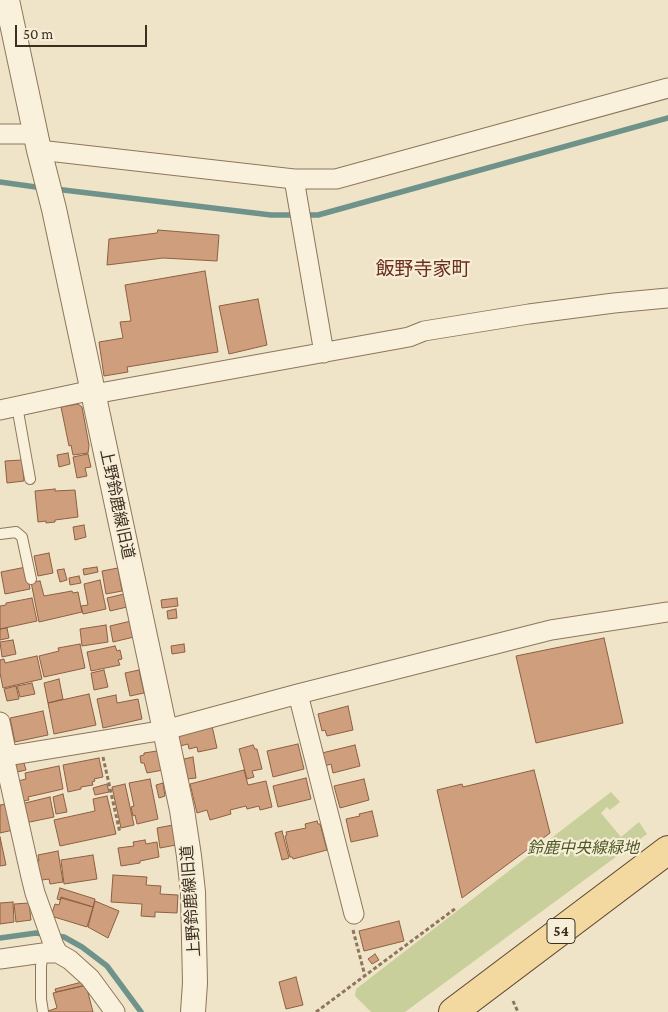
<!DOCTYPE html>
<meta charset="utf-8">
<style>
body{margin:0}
#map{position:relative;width:668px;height:1012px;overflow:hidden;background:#f0e4c8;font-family:"Crimson Pro",serif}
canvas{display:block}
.scale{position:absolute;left:15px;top:25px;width:132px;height:22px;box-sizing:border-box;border:2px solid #3d2e20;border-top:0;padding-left:6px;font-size:15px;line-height:18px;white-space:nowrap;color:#3d2e20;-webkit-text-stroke:4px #f7eed8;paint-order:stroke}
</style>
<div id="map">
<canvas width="668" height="1012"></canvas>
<div class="scale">50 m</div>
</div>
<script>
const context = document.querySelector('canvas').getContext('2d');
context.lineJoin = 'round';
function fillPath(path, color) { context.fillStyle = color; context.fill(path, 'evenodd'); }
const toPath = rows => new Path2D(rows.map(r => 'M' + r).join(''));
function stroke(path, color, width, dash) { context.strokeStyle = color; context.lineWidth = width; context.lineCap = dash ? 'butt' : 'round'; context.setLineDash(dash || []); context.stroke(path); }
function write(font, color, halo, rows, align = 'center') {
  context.font = font + ' "Crimson Pro","Noto Sans JP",serif'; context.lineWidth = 4.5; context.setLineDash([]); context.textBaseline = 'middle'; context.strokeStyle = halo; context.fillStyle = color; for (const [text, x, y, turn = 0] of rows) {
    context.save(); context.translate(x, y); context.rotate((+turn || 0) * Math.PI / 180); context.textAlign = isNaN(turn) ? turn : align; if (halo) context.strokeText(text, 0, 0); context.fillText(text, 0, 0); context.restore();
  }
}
fillPath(toPath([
 [611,792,620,802,610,810,607,807,601,813,621,837,639,822,647,834,405,1012,371,1012,355,996,356,989]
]), '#c9cf9b');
stroke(toPath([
 [0,182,43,188],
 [55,189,271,215,318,215,668,118],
 [0,938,36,933,64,937,82,947,107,966,141,1012]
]), '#6f938a', 5.5);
const building = toPath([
 [158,230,219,235,217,261,163,258,107,265,109,239,157,233,158,230],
 [205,271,218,352,127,367,128,372,104,376,99,342,123,338,120,322,131,321,125,285,205,271],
 [258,299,267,345,229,354,219,306,258,299],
 [78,404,82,407,89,445,88,453,73,455,71,445,69,446,61,407,78,404],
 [68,453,70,464,59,467,57,455,68,453],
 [88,454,91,467,85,468,87,476,77,478,73,457,88,454],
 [22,460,24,481,7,483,5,461,22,460],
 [55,489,55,491,75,490,78,517,55,520,55,522,46,523,46,521,38,522,35,491,55,489],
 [84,525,86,537,75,540,73,527,84,525],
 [49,553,53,573,38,576,34,556,49,553],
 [26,567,30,589,5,594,1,572,26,567],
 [97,567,98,572,84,575,83,569,97,567],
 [118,568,122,591,106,594,102,571,118,568],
 [64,569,67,580,60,582,57,570,64,569],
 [79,576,81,583,70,585,69,578,79,576],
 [100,580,106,609,83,614,81,606,88,605,84,584,100,580],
 [40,581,44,596,72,591,73,593,78,592,82,612,39,622,31,582,40,581],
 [124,594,127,607,110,611,107,598,124,594],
 [32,598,37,621,0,629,0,606,6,605,6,603,32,598],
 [177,598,178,606,162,608,161,600,177,598],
 [176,609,177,618,168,619,167,611,176,609],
 [131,621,134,637,113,642,110,626,131,621],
 [106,625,108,642,82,646,80,629,106,625],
 [7,628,9,638,0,640,0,629,7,628],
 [604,638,623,723,536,743,516,656,604,638],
 [13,640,16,654,2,657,0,642,13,640],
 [80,644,85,668,44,677,39,656,59,651,58,648,80,644],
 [184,644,185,652,172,654,171,646,184,644],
 [115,646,117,651,120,650,122,659,118,660,120,665,91,671,87,652,115,646],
 [37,656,42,679,3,688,0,673,0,660,4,659,5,663,37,656],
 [104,670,108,687,94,690,91,673,104,670],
 [139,670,144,693,130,696,125,673,139,670],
 [59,679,63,699,48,703,44,683,59,679],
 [32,683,35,694,20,697,17,686,32,683],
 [16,686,19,699,7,701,4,689,16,686],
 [89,694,96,725,54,734,48,703,89,694],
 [116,695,117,703,138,699,142,719,103,728,97,699,116,695],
 [348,706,353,730,327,736,325,730,322,731,318,714,348,706],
 [43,711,48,735,15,742,10,718,43,711],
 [212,726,217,748,198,752,197,747,189,749,188,744,180,746,177,733,212,726],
 [298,744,304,769,273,777,267,751,298,744],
 [253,745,255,749,257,749,262,769,252,771,254,777,247,779,239,749,253,745],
 [355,745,360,766,333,773,331,764,325,766,322,753,355,745],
 [157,751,157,752,159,752,163,770,147,773,144,763,141,763,140,756,144,755,144,753,157,751],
 [193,757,196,778,187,779,184,759,193,757],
 [99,758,103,777,94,779,95,781,92,782,93,785,81,787,81,789,68,792,63,765,99,758],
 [24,763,26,770,17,772,15,764,24,763],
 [59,766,63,789,28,797,29,800,22,801,18,781,26,779,25,773,59,766],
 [244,770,248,785,266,781,272,807,260,810,259,806,247,809,246,806,230,810,231,814,210,820,207,810,197,813,190,784,244,770],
 [534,770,550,833,462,898,437,790,462,784,463,787,534,770],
 [306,778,311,799,278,807,273,786,306,778],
 [150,779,158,819,137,824,135,815,133,816,131,807,134,806,129,783,150,779],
 [364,779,369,800,340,808,334,786,364,779],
 [163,783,165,796,159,798,156,785,163,783],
 [107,784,109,792,95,795,93,788,107,784],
 [125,784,134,825,121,828,112,787,125,784],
 [63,794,67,812,56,814,53,797,63,794],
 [107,796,116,834,60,846,54,820,95,811,93,799,107,796],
 [50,797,54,817,25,823,21,804,50,797],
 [7,804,13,830,0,833,0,805,7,804],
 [372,811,378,836,351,842,346,819,360,816,359,814,372,811],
 [317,821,318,824,320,824,327,850,293,859,292,857,290,857,285,836,287,835,286,832,306,828,305,824,317,821],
 [173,825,176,845,160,848,157,828,173,825],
 [282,831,289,858,282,860,275,833,282,831],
 [0,837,6,865,0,866,0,837],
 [145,840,146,844,157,842,159,857,140,861,140,863,121,866,118,848,134,846,133,842,145,840],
 [58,851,63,882,50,884,49,879,35,881,32,862,39,861,38,855,58,851],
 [93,855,97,879,64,884,61,860,93,855],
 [113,875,147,877,146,885,161,886,160,894,178,895,177,913,155,912,155,917,141,916,142,904,111,902,113,875],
 [60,888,95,899,93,907,61,897,60,900,57,899,60,888],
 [61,898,93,907,87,927,51,916,55,904,59,905,61,898],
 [95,901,119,911,108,938,88,927,95,901],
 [13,902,14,922,0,924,0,903,13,902],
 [29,903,31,920,16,922,14,904,29,903],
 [399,921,404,941,364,951,359,931,399,921],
 [375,954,379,960,372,964,368,959,375,954],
 [296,977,303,1005,286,1009,279,982,296,977],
 [82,982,83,986,56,992,55,989,82,982],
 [86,985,93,1012,45,1012,57,1008,53,993,86,985]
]);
fillPath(building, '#cf9f7d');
stroke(building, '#8d5f41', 1);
const service = toPath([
 [17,406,30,479],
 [0,534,16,532,22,537,31,579],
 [43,953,41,966,41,999,43,1012]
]);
const minor = toPath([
 [0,134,36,134],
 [39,150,294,179,336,179,668,88],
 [294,179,324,353],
 [94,394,409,337,424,331,529,314,614,303,668,298],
 [0,410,93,390],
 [298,694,354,914],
 [0,722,7,756,5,761,31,877,35,893,54,946,58,953,70,960,90,978,115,1012],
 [0,756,7,756,165,730,298,694,551,630,668,612],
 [0,959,43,953,58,953]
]);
const tertiary = toPath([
 [7,0,39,150,54,209,182,810,189,856,193,892,195,983,193,1012]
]);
const primary = toPath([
 [453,1012,668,850]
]);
stroke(service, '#8d765c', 12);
stroke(minor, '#8d765c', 21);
stroke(tertiary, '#8d765c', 26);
stroke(primary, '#5b4430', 30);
stroke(toPath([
 [103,757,120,833],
 [353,930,365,976],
 [513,1001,518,1012],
 [316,1012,456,908]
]), '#8d765c', 3, [4, 2.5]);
stroke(service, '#faf1dc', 10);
stroke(minor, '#faf1dc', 19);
stroke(tertiary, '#faf1dc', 24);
stroke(primary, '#f3d9a0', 28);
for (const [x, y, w] of [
 [561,931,28]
]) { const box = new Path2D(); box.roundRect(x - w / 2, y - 12.5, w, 25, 4); context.fillStyle = '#f7eed8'; context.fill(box); stroke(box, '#3d2e20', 1); }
write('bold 15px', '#3d2e20', null, [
 ["54",561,931]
]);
write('16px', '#3d2e20', '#f7eed8', [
 ["上野鈴鹿線旧道",117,504,78],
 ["上野鈴鹿線旧道",191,901,-94]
]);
write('italic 16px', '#4d5a26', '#f7eed8', [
 ["鈴鹿中央線緑地",583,848]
]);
write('19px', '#6b2e1e', '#f7eed8', [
 ["飯野寺家町",423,269]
]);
</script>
